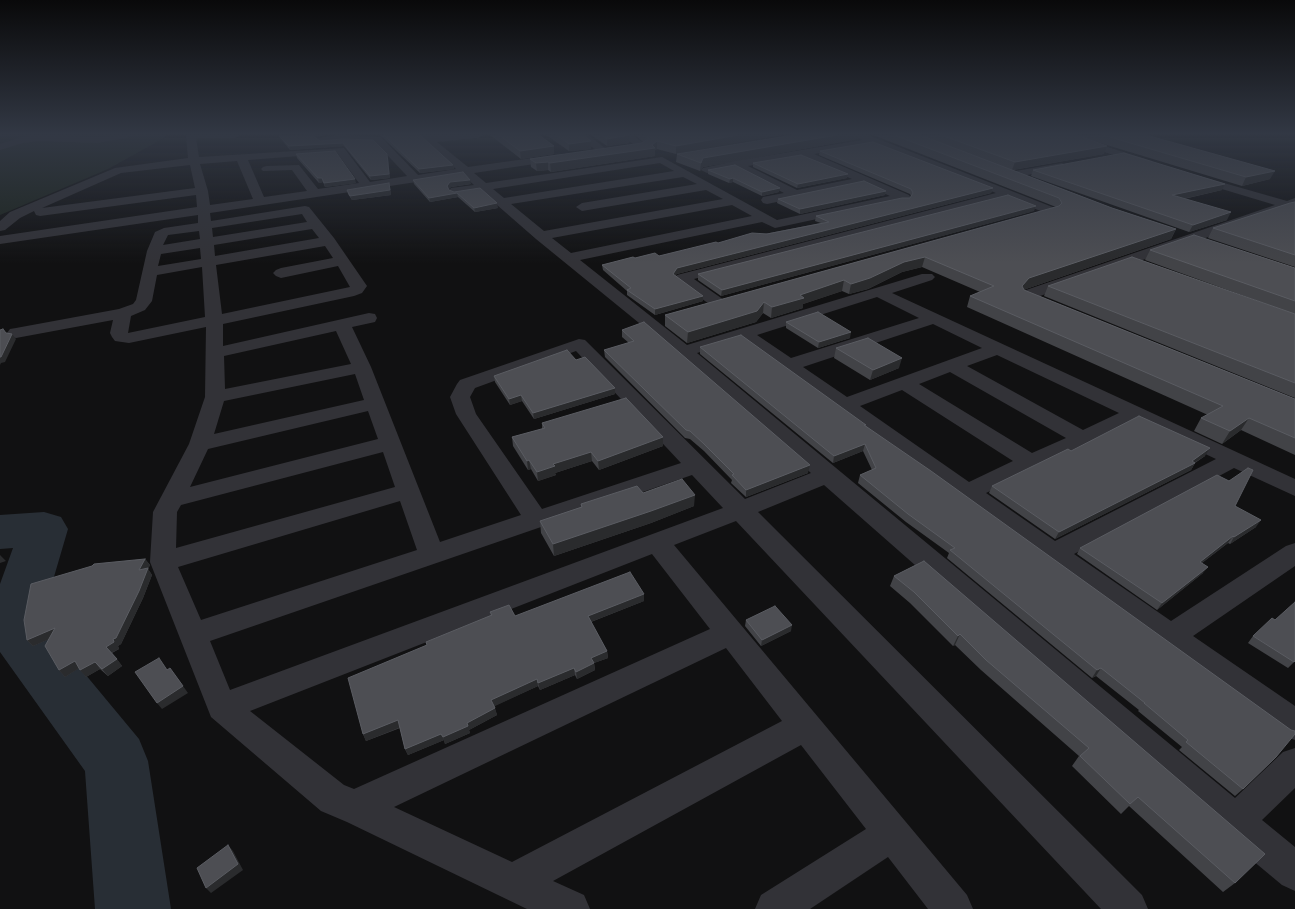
<!DOCTYPE html>
<style>
body{margin:0}
canvas{display:block;background:#111112}
</style>
<canvas width="1295" height="909"></canvas>
<script>
const context = document.querySelector('canvas').getContext('2d');
context.lineJoin = 'round';
function fillPath(path, color) { context.fillStyle = color; context.fill(path, 'evenodd'); }
const toPath = rows => new Path2D(rows.map(r => 'M' + r).join(''));
function stroke(path, color, width, dash) { context.strokeStyle = color; context.lineWidth = width; context.lineCap = dash ? 'butt' : 'round'; context.setLineDash(dash || []); context.stroke(path); }
fillPath(toPath([
 [0,135,166,135,164,138,108,169,0,215]
]), '#1d251e');
fillPath(toPath([
 [0,135,6,135,0,137,0,135]
]), '#282e35');
fillPath(toPath([
 [44,512,61,517,68,529,41,621,139,739,148,761,171,909,95,909,85,771,0,652,0,584,13,548,0,549,0,515,44,512]
]), '#282e35');
fillPath(toPath([
 [35,135,97,137,132,135,127,138,97,143,38,141,23,143,0,150,0,144,22,137,35,135],
 [186,135,240,135,235,138,196,138,199,157,344,148,370,182,407,176,375,142,343,141,321,143,316,140,318,138,339,135,381,137,418,175,456,169,418,135,483,135,478,138,437,142,468,167,561,154,566,157,561,160,474,173,486,183,662,157,777,220,890,196,863,184,767,204,763,203,761,200,763,197,784,193,735,168,707,173,701,170,703,168,735,161,862,140,853,135,868,135,1055,208,1057,211,1051,215,1007,198,694,279,724,300,726,303,724,306,718,308,712,306,677,281,674,278,677,275,996,193,872,144,814,154,909,195,911,198,909,201,901,201,775,228,762,222,580,260,687,345,922,274,932,274,935,277,932,280,892,293,1295,479,1295,496,1234,468,1074,554,1171,621,1286,546,1295,543,1295,566,1193,636,1295,706,1295,740,1284,736,741,340,697,353,1235,798,1283,752,1295,748,1295,788,1262,820,1295,847,1295,891,1282,885,1222,835,824,485,758,512,1142,895,1148,909,1101,909,736,521,674,545,967,895,973,909,928,909,888,857,810,909,755,909,761,895,866,829,801,745,553,881,584,895,590,909,527,909,347,822,321,811,211,717,150,562,153,512,189,444,205,397,206,327,129,343,115,341,112,337,110,333,113,320,16,338,10,337,7,333,10,329,16,328,119,309,133,304,136,300,147,251,155,232,164,228,198,223,198,215,0,244,0,236,197,207,196,195,40,216,36,215,34,211,20,218,5,230,0,231,0,221,10,212,115,168,188,158,186,135],
 [337,153,359,183,318,189,299,165,267,166,263,167,261,169,263,171,292,170,307,191,264,197,248,160,337,153],
 [801,157,852,179,797,190,748,166,801,157],
 [237,161,253,199,210,205,208,191,200,164,237,161],
 [660,163,674,171,504,198,493,189,660,163],
 [190,165,195,188,42,208,121,173,190,165],
 [463,175,474,185,451,188,449,191,451,194,455,195,481,191,536,239,644,327,811,473,745,499,585,340,579,339,460,380,457,384,450,397,456,414,521,515,440,542,371,367,352,327,375,322,377,318,375,314,369,313,223,346,223,324,354,296,362,293,367,286,334,238,309,207,305,206,211,221,210,213,463,175],
 [683,177,697,184,582,203,576,207,582,211,706,190,723,199,544,231,511,204,683,177],
 [732,205,752,216,571,253,552,238,732,205],
 [302,214,307,222,213,237,212,228,302,214],
 [312,229,319,238,215,256,214,245,312,229],
 [199,231,200,239,163,245,168,235,199,231],
 [325,246,333,258,281,268,276,270,273,273,276,276,281,278,338,266,350,287,222,314,216,265,325,246],
 [200,248,201,259,158,266,161,254,200,248],
 [202,267,205,317,128,333,131,316,145,310,152,301,157,275,202,267],
 [877,297,919,318,791,358,757,335,877,297],
 [933,324,982,348,847,397,803,367,933,324],
 [336,331,351,364,225,389,224,356,336,331],
 [576,351,681,463,542,509,476,414,470,397,475,388,576,351],
 [997,355,1119,413,1083,430,967,366,997,355],
 [950,372,1066,438,1032,453,919,384,950,372],
 [355,374,364,400,214,434,224,401,355,374],
 [902,390,1013,461,969,482,860,406,902,390],
 [368,411,378,439,190,487,208,449,368,411],
 [1135,421,1216,459,1055,541,986,493,1135,421],
 [383,452,395,487,176,548,177,512,181,505,383,452],
 [692,475,723,508,230,690,210,641,692,475],
 [400,501,417,550,201,620,178,567,400,501],
 [652,554,710,629,354,789,344,785,250,711,652,554],
 [726,648,782,721,512,862,394,807,726,648],
 [576,135,588,135,609,151,604,154,600,153,576,135],
 [621,135,633,135,647,146,642,149,615,151,614,149,615,147,633,144,621,135],
 [1052,135,1069,135,1152,161,1153,163,1152,165,1144,165,1052,135],
 [1062,163,1067,166,1066,168,1010,178,1004,175,1010,172,1062,163],
 [1196,175,1287,201,1295,198,1295,209,1288,209,1040,296,1056,303,1058,306,1056,309,1050,311,1044,309,1021,299,1019,296,1026,290,1275,205,1192,180,1190,178,1192,176,1196,175]
]), '#323237');
fillPath(toPath([
 [280,135,318,137,316,138,320,141,342,139,388,158,390,178,371,180,344,146,290,150,281,139],
 [380,135,420,135,453,165,454,169,420,173,381,136],
 [490,135,539,135,554,146,554,154,521,159],
 [546,135,583,135,591,141,591,149,569,151],
 [591,135,629,135,629,143,607,146],
 [635,135,688,135,676,154,657,149,655,150,655,156,551,172,548,170,537,171,531,167,530,159,642,143,643,142],
 [793,135,858,135,858,139,703,167,700,171,676,162,677,154],
 [873,135,1146,135,1270,179,1242,186,1087,139,1104,154,1013,170,1112,208,1176,229,1171,239,1026,289,1024,290,1295,399,1295,455,1241,430,1222,444,1194,431,1201,418,1208,415,967,307,970,296,980,292,922,267,902,272,868,289,849,294,842,291,803,304,803,308,771,318,763,313,756,322,687,343,665,326,665,315,1056,207],
 [820,151,993,188,991,193,677,274,675,275,703,301,655,315,627,295,627,291,603,270,602,265,635,258,659,256,718,243,821,223,815,221,816,216,910,198,911,196,910,194,819,155],
 [296,154,356,183,325,187,323,182,319,183,297,158],
 [753,163,847,178,797,188,753,167],
 [708,170,779,192,762,196,733,182,729,183,708,174],
 [1033,170,1222,190,1184,199,1227,220,1189,232,1031,176],
 [413,180,471,184,451,187,448,189,449,190,498,208,475,212,458,197,430,202,414,184],
 [390,188,391,195,352,200,348,194,347,190],
 [886,191,885,195,800,214,777,203,778,199],
 [1295,202,1295,267,1208,238,1213,228],
 [1034,211,721,296,698,280,698,274],
 [1150,250,1295,268,1295,398,1044,296,1048,286,1291,313,1145,260],
 [786,322,850,338,818,348,786,328],
 [622,330,808,473,746,497,731,483,732,480,704,451,690,439,685,438,605,357,604,350,629,343,622,337],
 [700,347,866,426,1243,789,1235,796,1179,750,1182,747,1138,711,1139,710,1096,676,1092,678,947,558,949,553,906,522,858,483,860,475,872,470,863,451,833,463,700,354],
 [836,348,899,368,870,380,834,358],
 [576,360,615,394,534,419,522,401,510,405,495,382,494,376],
 [542,423,663,446,599,470,592,461,555,473,556,475,538,481,531,469,528,470,513,446,512,437,542,429],
 [1071,451,1205,456,1195,463,1191,470,1055,539,989,493,992,486],
 [643,493,694,506,651,523,554,556,541,533,540,521,581,507,581,504],
 [1235,506,1256,527,1230,544,1228,543,1202,563,1203,573,1157,610,1077,554,1080,548],
 [145,559,150,565,148,569,152,575,143,598,121,644,118,646,119,649,112,653,122,666,108,676,100,669,86,677,79,668,65,677,59,670,49,639,33,646,27,640],
 [924,561,1235,883,1223,892,1129,806,1121,814,1072,766,1079,756,981,670,955,645,953,646,910,603,890,586,894,576],
 [644,601,591,622,607,651,608,658,594,663,595,670,577,679,575,675,540,690,538,686,494,706,497,715,469,730,470,733,445,744,444,740,408,755,405,749,400,728,366,741,363,734,427,645,491,616,490,612,515,616],
 [746,620,791,631,761,646,745,626],
 [1253,636,1295,661,1288,668,1248,643]
]), '#424347');
fillPath(toPath([
 [314,135,325,135,318,137,315,140,313,136],
 [629,135,629,143,607,146,607,139],
 [738,135,782,135,676,154,676,146],
 [837,135,858,135,858,139,703,167,700,171,701,163,703,158],
 [591,141,591,149,569,151,569,144],
 [657,141,657,149,655,150,655,156,551,172,550,163,652,145],
 [343,143,344,146,290,150,289,146],
 [554,146,554,154,521,159,520,151],
 [1107,146,1104,154,1012,170,1015,162],
 [387,154,390,178,371,180,370,176],
 [548,162,548,170,537,171,536,163],
 [453,165,454,169,420,173,419,169],
 [1275,171,1270,179,1242,186,1246,177],
 [848,174,847,178,797,188,798,184],
 [318,178,322,178,323,182,319,183],
 [733,178,733,182,729,183,730,179],
 [355,179,356,183,325,187,324,183],
 [470,180,471,184,451,187,448,190,447,186,450,182],
 [389,183,391,195,352,200,350,196],
 [1225,184,1222,190,1169,202,1172,195],
 [780,188,779,192,762,196,762,192],
 [993,188,991,193,677,274,673,279,673,274,677,268],
 [886,191,885,195,800,214,800,209],
 [457,193,458,197,430,202,429,198],
 [497,203,498,208,475,212,474,208],
 [1036,206,1034,211,721,296,722,290],
 [1231,212,1227,220,1189,232,1193,225],
 [1176,229,1171,239,1026,289,1018,297,1022,286,1029,278],
 [925,257,922,267,902,272,868,289,849,294,851,284,904,262],
 [844,280,842,291,803,304,803,308,771,318,772,307,800,295],
 [703,296,703,301,655,315,655,309],
 [764,302,763,313,756,322,687,343,688,332],
 [851,332,850,338,818,348,819,342],
 [12,334,16,339,5,362,1,363,0,365,0,357],
 [902,358,899,368,870,380,873,370],
 [615,388,615,394,534,419,533,413],
 [521,395,522,401,510,405,509,399],
 [1249,418,1241,430,1222,444,1230,431],
 [663,437,663,446,599,470,598,461],
 [865,444,863,451,833,463,834,456],
 [1210,448,1205,456,1194,463,1195,463,1191,470,1055,539,1059,532,1192,461],
 [591,452,592,461,555,473,556,475,538,481,537,472,553,464],
 [529,460,531,469,528,470,527,461],
 [810,465,808,473,746,497,746,490],
 [695,495,694,506,651,523,554,556,553,544],
 [1261,520,1256,527,1230,544,1234,537],
 [1233,536,1228,543,1195,568,1200,562],
 [0,555,6,561,0,563],
 [145,559,150,565,148,569,152,575,143,598,121,644,118,646,119,649,111,653,106,647,113,639,139,570],
 [1208,567,1203,573,1157,610,1162,603],
 [644,594,644,601,588,623,588,616],
 [792,625,791,631,761,646,762,640],
 [55,628,61,634,33,646,27,640],
 [960,634,955,645,953,646,958,636],
 [607,651,608,658,594,663,595,670,577,679,576,672,591,658],
 [117,659,122,666,108,676,102,669],
 [75,661,81,667,65,677,59,670],
 [95,662,100,669,86,677,80,670],
 [170,668,188,693,162,709,157,703],
 [574,668,575,675,540,690,538,683],
 [1101,668,1096,676,1092,678,1097,670],
 [537,679,538,686,493,707,491,700],
 [495,708,497,715,469,730,470,733,445,744,443,737,467,723],
 [398,720,401,727,366,741,363,734],
 [441,734,444,740,408,755,405,749],
 [228,845,233,851,243,870,211,893,206,888]
]), '#2a2b2d');
const building = toPath([
 [314,135,313,136,320,141,342,139,373,140,387,154,389,174,370,176,343,143,289,146,279,136,314,135],
 [384,135,420,135,453,165,419,169,384,135],
 [499,135,539,135,554,146,520,151,499,135],
 [557,135,583,135,591,141,569,144,557,135],
 [602,135,629,135,607,139,602,135],
 [645,135,738,135,676,146,657,141,652,145,655,148,550,163,548,162,536,163,530,159,642,143,649,138,645,135],
 [793,135,837,135,703,158,701,163,677,154,793,135],
 [894,135,920,135,1112,208,1176,229,1029,278,1022,286,1024,290,1295,399,1295,438,1249,418,1230,431,1201,418,1223,406,970,296,994,286,925,257,904,262,870,278,851,284,844,280,800,295,804,298,772,307,764,302,757,311,688,332,665,315,1059,206,1062,203,1059,198,894,135],
 [941,135,1077,135,1107,146,1015,162,941,135],
 [1103,135,1146,135,1275,171,1246,177,1103,135],
 [873,142,993,188,677,268,673,274,703,296,655,309,627,290,631,288,602,265,633,257,635,258,655,253,659,256,716,242,718,243,752,233,767,234,829,222,816,216,902,198,910,198,913,193,911,189,820,151,873,142],
 [335,151,355,179,324,183,322,178,318,178,296,154,335,151],
 [1124,153,1225,184,1172,195,1231,212,1193,225,1033,170,1124,153],
 [801,155,848,174,798,184,753,163,801,155],
 [735,165,780,188,762,192,733,178,730,179,708,170,735,165],
 [463,172,470,180,450,182,447,186,449,190,454,192,480,188,497,203,474,208,457,193,429,198,413,180,463,172],
 [864,181,886,191,800,209,778,199,864,181],
 [389,183,390,190,350,196,347,190,389,183],
 [1008,195,1036,206,722,290,698,274,1008,195],
 [1295,202,1295,255,1213,228,1290,203,1295,202],
 [1194,235,1295,268,1295,301,1150,250,1194,235],
 [1132,257,1295,314,1295,383,1048,286,1132,257],
 [818,312,851,332,819,342,786,322,818,312],
 [644,322,810,465,746,490,732,475,734,474,704,444,690,431,686,430,604,350,634,341,622,330,644,322],
 [3,329,6,333,12,334,1,357,0,357,0,330,3,329],
 [741,335,866,425,864,425,931,471,1291,730,1295,731,1295,734,1276,757,1243,789,1186,742,1188,740,1144,703,1145,703,1101,668,1097,670,950,550,955,548,908,514,860,475,876,468,865,444,834,456,700,347,741,335],
 [868,338,902,358,873,370,836,348,868,338],
 [567,350,576,360,585,357,615,388,533,413,521,395,509,399,494,376,567,350],
 [626,398,663,437,598,461,591,452,553,464,555,466,537,472,529,460,527,461,512,437,545,428,542,423,626,398],
 [1139,416,1210,448,1192,461,1195,463,1059,532,992,486,1068,449,1071,451,1139,416],
 [1248,468,1253,470,1235,506,1261,520,1234,537,1233,536,1200,562,1208,567,1162,603,1080,548,1217,475,1229,481,1248,468],
 [682,479,695,495,651,511,553,544,540,521,582,507,581,504,637,486,643,493,682,479],
 [145,559,139,570,148,568,139,591,116,638,113,639,114,642,106,647,117,659,102,669,95,662,80,670,75,661,59,670,45,646,55,628,27,640,24,620,31,584,92,566,94,564,145,559],
 [924,561,1265,854,1235,883,1138,797,1130,804,1080,756,1089,748,986,660,960,634,958,636,914,592,894,576,924,561],
 [630,572,644,594,588,616,607,651,591,658,594,663,576,672,574,668,538,683,537,679,491,700,495,708,467,723,468,726,443,737,441,734,405,749,398,720,363,734,348,678,427,645,426,642,492,615,490,612,509,605,515,616,630,572],
 [1295,602,1295,661,1294,662,1253,636,1272,618,1275,620,1295,602],
 [775,606,792,625,762,640,746,620,775,606],
 [159,658,167,670,170,668,183,686,157,703,135,672,159,658],
 [228,845,238,864,206,888,197,868,228,845]
]);
fillPath(building, '#4d4e53');
stroke(building, '#5a5c62', 1);
const sky = context.createLinearGradient(0, 0, 0, 263);
sky.addColorStop(0, '#09090a');
sky.addColorStop(0.51, '#323844');
sky.addColorStop(1, '#32384400');
context.fillStyle = sky;
context.fillRect(0, 0, 1295, 263);
</script>
